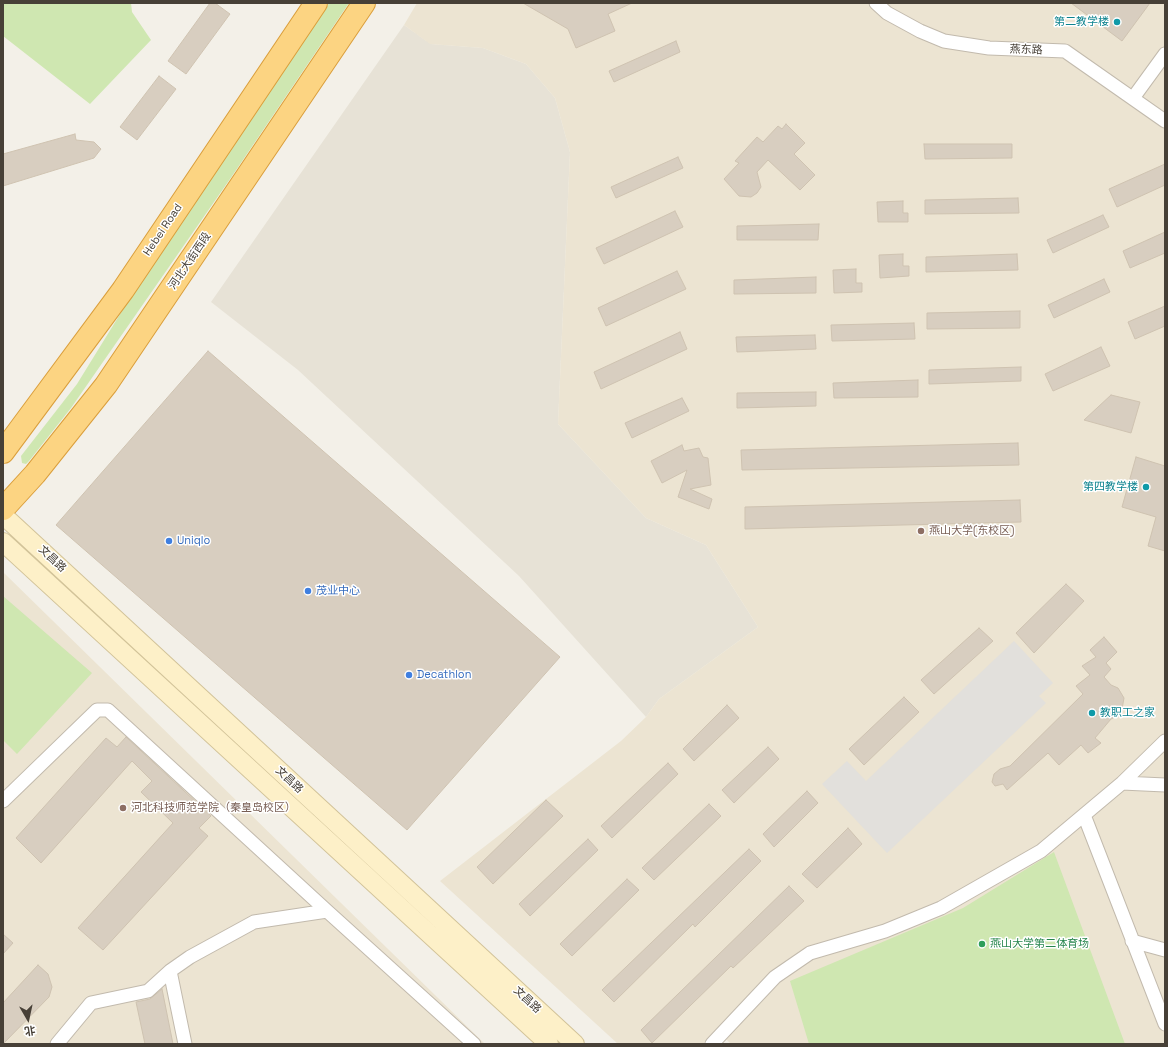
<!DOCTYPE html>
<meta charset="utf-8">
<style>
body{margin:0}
#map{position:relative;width:1168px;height:1047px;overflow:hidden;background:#f3f0e8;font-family:"Space Grotesk","Noto Sans SC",sans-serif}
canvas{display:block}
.frame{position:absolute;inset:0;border:4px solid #474037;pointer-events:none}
.north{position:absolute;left:8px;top:999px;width:40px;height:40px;-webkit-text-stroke:3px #fff;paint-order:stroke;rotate:171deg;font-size:11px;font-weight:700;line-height:16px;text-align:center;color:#474037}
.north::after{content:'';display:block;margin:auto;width:14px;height:18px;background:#474037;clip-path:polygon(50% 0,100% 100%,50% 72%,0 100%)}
</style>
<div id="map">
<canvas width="1168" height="1047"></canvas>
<div class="frame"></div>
<div class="north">北</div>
</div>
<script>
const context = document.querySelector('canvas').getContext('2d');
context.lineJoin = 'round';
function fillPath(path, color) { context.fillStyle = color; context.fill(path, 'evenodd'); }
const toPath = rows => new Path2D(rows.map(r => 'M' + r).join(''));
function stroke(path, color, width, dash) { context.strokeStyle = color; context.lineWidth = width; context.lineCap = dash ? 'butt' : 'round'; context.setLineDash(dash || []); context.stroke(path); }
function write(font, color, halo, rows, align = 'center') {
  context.font = font + ' "Space Grotesk","Noto Sans SC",sans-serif'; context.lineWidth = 3; context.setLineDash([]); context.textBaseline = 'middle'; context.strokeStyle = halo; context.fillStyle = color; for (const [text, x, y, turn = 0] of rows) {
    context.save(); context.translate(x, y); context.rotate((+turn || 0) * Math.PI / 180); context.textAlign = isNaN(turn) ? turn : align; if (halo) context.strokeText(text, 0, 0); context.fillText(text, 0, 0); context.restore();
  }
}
fillPath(toPath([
 [404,25,431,44,483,48,526,64,555,98,570,152,558,424,646,518,706,545,758,627,659,699,646,717,519,576,298,370,211,302]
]), '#e7e2d6');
fillPath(toPath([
 [417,3,1165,3,1165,1044,731,1044,724,1037,717,1044,618,1044,440,881,621,741,646,717,659,699,758,627,706,545,646,518,558,424,570,152,555,98,526,64,483,48,430,44,404,25],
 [3,572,485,1044,3,1044]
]), '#ece4d2');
fillPath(toPath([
 [3,3,131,3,132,12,151,40,90,104,3,36],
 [329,3,349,3,230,179,71,408,29,461,26,464,22,463,21,456,77,384,130,298],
 [3,596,92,673,17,754,3,740],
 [1054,852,1125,1044,809,1044,790,981,963,908]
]), '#cfe7b1');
fillPath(toPath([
 [1014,641,1053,683,1039,696,1046,703,887,853,822,784,847,761,866,781]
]), '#e2e0dc');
const building = toPath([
 [210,3,215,3,230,14,186,74,168,61,210,3],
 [523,3,632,3,608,14,615,31,576,48,568,29,523,3],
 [1071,3,1150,3,1122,41,1071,3],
 [676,41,680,52,614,82,609,71,676,41],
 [159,76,176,89,137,140,120,127,159,76],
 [786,124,805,143,794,154,815,175,800,190,768,160,757,172,761,187,757,193,751,197,739,196,724,179,739,163,735,161,757,137,763,142,778,126,782,129,786,124],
 [75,134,76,140,94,142,101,149,94,158,3,186,3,154,75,134],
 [924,144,1012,144,1012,158,925,159,924,144],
 [678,157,683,168,616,198,611,187,678,157],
 [1165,164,1165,185,1117,207,1109,189,1165,164],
 [1018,198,1019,213,925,214,925,200,1018,198],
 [903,201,903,213,908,213,908,222,878,222,877,202,903,201],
 [675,211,683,227,604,264,596,248,675,211],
 [1103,215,1109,227,1053,253,1047,240,1103,215],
 [819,224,818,240,737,240,737,226,819,224],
 [1165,232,1165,253,1130,268,1123,251,1165,232],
 [903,254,903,266,909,266,909,276,880,278,879,255,903,254],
 [1017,254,1018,270,926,272,926,257,1017,254],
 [856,269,856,283,862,283,862,292,834,293,833,270,856,269],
 [677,271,686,289,606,326,598,308,677,271],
 [816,277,816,293,734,294,734,280,816,277],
 [1104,279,1110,292,1054,318,1048,305,1104,279],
 [1165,306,1165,326,1135,339,1128,322,1165,306],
 [1020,311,1020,328,927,329,927,313,1020,311],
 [914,323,915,339,832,341,831,325,914,323],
 [680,332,687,349,601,389,594,372,680,332],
 [815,335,816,349,737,352,736,337,815,335],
 [1101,347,1110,366,1053,391,1045,374,1101,347],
 [208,351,560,657,407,830,56,525,208,351],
 [1021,367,1021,381,929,384,929,370,1021,367],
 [918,380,918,397,834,398,833,383,918,380],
 [816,392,816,406,737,408,737,393,816,392],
 [1111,395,1140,402,1131,433,1084,420,1111,395],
 [682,398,689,411,632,438,625,423,682,398],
 [1018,443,1019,465,742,470,741,450,1018,443],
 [682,445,684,451,699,448,703,457,708,458,711,485,690,489,712,499,709,509,678,497,687,470,662,483,651,461,682,445],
 [1136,457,1165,466,1165,551,1148,546,1156,517,1122,507,1136,457],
 [1020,500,1021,522,745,529,745,507,1020,500],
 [1066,584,1084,601,1034,653,1016,633,1066,584],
 [979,628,993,641,934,694,921,680,979,628],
 [1104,637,1117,652,1106,663,1111,669,1104,677,1111,685,1118,688,1124,698,1122,709,1118,716,1111,719,1095,738,1101,743,1088,753,1081,745,1059,765,1048,753,1007,790,1003,784,995,786,992,782,994,774,1000,769,1010,766,1083,694,1076,686,1090,675,1082,666,1096,657,1090,650,1104,637],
 [904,697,919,712,864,765,849,749,904,697],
 [727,705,739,718,694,761,683,749,727,705],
 [126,737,211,816,199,828,208,836,103,950,78,928,173,823,141,792,152,781,132,761,41,863,16,838,106,738,117,747,126,737],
 [768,747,779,759,734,803,722,790,768,747],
 [668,763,678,774,612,838,601,826,668,763],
 [807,791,818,803,774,847,763,834,807,791],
 [546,800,563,816,493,884,477,867,546,800],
 [709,804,721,816,654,880,642,868,709,804],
 [848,828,862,844,817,888,802,874,848,828],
 [588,839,598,850,530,916,519,904,588,839],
 [749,849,761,861,695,927,693,924,614,1002,602,990,749,849],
 [627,879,639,890,572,956,560,944,627,879],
 [789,886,804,901,733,968,731,966,652,1043,641,1030,789,886],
 [3,934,13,943,3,954,3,934],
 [38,965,48,974,52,987,49,997,3,1044,3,1003,38,965],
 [162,989,173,1044,145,1044,136,1002,150,999,162,989]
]);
fillPath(building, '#d8cec0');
stroke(building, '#cfc3b1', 1);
const minor = toPath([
 [876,3,887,13,920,31,944,41,989,48,1065,51,1165,121],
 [1133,98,1165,54],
 [1122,783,1165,785],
 [3,801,97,710,108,710,327,911,474,1044],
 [1084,815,1165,1024],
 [1132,941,1165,950],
 [170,971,185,1044],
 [57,1044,91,1003,148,991,170,971,190,957,254,922,327,911],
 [712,1044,775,977,810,953,885,931,941,908,1041,851,1122,783,1165,741]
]);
const secondary = toPath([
 [3,515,575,1044],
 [3,542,549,1044]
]);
const trunk = toPath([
 [3,452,123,290,316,3],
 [3,509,35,474,106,385,364,3]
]);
stroke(minor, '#c2baad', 15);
stroke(secondary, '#d2c399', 20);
stroke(trunk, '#da9e3b', 24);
stroke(minor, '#fff', 13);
stroke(secondary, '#fdf0c8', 18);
stroke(trunk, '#fcd482', 22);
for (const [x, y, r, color] of [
 [1117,22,4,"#0f9aa8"],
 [1146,487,4,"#0f9aa8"],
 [921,531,4,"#8d6e63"],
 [169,541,4,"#3f7fe0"],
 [308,591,4,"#3f7fe0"],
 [409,675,4,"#3f7fe0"],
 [1092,713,4,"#0f9aa8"],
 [123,808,4,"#8d6e63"],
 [982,944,4,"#2e9e5b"]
]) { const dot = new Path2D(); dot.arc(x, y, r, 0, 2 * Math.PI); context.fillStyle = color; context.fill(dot); stroke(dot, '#fff', 1.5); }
write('11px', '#0d838f', '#fff', [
 ["第二教学楼",1109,22],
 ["第四教学楼",1138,487],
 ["教职工之家",1100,713,"left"]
], 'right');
write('11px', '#474037', '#fff', [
 ["燕东路",1026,50,2],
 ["Hebei Road",163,230,-56],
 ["河北大街西段",190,261,-56],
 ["文昌路",52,559,43],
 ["文昌路",289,780,43],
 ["文昌路",527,1000,43]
]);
write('11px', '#785e54', '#fff', [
 ["燕山大学(东校区)",929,531],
 ["河北科技师范学院（秦皇岛校区）",131,808]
], 'left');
write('11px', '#366cbe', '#fff', [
 ["Uniqlo",177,541],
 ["茂业中心",316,591],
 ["Decathlon",417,675]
], 'left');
write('11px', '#27864d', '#fff', [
 ["燕山大学第二体育场",990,944]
], 'left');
</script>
